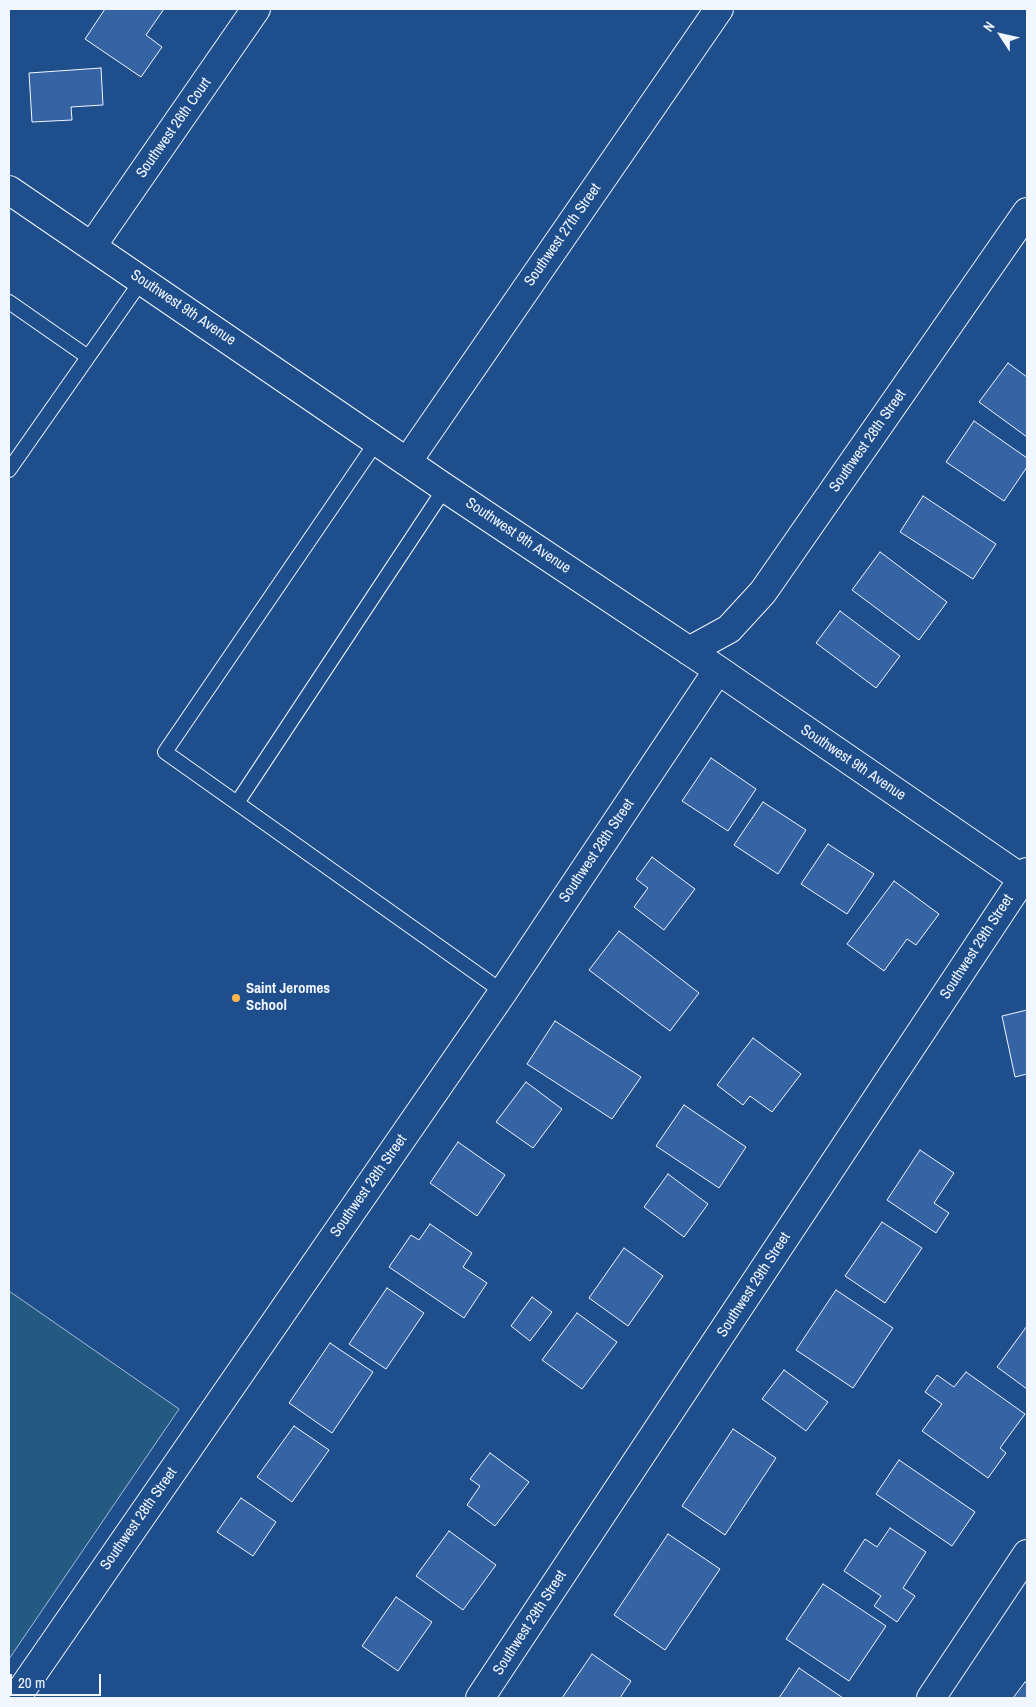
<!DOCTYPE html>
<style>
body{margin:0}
#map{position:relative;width:1036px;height:1707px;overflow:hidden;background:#1f4e8c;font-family:"Archivo Narrow",sans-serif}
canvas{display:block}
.frame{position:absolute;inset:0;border:10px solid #f2f6ff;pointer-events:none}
.north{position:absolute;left:976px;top:10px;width:50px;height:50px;-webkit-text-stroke:4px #1f4e8c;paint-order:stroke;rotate:305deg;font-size:14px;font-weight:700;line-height:20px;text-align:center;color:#f2f6ff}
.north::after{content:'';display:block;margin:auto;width:18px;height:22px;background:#f2f6ff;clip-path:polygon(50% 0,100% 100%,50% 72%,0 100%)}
.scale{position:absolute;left:10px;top:1674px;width:91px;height:22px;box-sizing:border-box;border:2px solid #f2f6ff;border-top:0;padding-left:6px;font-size:15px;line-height:18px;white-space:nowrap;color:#f2f6ff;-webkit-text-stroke:4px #1f4e8c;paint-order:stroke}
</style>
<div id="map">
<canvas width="1036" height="1707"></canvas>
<div class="frame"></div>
<div class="north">N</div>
<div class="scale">20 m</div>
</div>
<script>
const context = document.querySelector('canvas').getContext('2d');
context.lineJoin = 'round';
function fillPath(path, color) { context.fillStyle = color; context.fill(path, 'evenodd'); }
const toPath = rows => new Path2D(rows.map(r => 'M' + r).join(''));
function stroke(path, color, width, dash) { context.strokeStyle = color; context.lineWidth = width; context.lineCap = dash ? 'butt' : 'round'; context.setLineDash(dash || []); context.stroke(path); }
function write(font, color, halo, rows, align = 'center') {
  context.font = font + ' "Archivo Narrow",sans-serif'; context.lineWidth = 4; context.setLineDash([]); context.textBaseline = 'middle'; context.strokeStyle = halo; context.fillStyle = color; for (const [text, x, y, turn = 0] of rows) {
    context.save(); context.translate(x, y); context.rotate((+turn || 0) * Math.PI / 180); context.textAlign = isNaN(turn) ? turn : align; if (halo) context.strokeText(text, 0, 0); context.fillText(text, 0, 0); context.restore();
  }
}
const green = toPath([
 [9,1291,179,1409,9,1659,9,1291]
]);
fillPath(green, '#245a82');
stroke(green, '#a8bbd7', 1);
const building = toPath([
 [105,9,164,9,146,35,162,47,141,77,85,39,105,9],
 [101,68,103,105,71,107,72,120,32,122,29,73,101,68],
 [1008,363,1027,377,1027,437,979,402,1008,363],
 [974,421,1027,458,1027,467,1004,501,946,462,974,421],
 [923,496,996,544,973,579,900,532,923,496],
 [880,552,947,602,919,640,852,590,880,552],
 [840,611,900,656,876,688,816,643,840,611],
 [711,758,756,789,728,831,682,801,711,758],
 [763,802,806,830,778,874,734,845,763,802],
 [828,844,874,874,847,914,801,884,828,844],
 [652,857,695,889,664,930,634,907,648,888,636,879,652,857],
 [894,881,939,914,916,945,907,939,884,971,847,944,894,881],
 [619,931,699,993,670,1031,589,970,619,931],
 [1027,1010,1027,1074,1015,1077,1002,1016,1027,1010],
 [555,1021,641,1077,612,1119,527,1064,555,1021],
 [753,1038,801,1074,772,1112,750,1096,743,1105,717,1085,753,1038],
 [526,1082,562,1109,533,1148,496,1122,526,1082],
 [684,1105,746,1147,719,1188,656,1146,684,1105],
 [458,1142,505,1175,477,1216,430,1183,458,1142],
 [920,1150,954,1173,934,1203,949,1213,936,1233,887,1200,920,1150],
 [668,1174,708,1204,684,1237,644,1207,668,1174],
 [882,1222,922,1248,885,1303,845,1276,882,1222],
 [430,1224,472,1253,463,1267,487,1283,464,1318,389,1267,411,1235,419,1240,430,1224],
 [624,1248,663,1276,628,1326,589,1298,624,1248],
 [387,1288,424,1313,386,1369,349,1344,387,1288],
 [836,1290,893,1328,853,1388,796,1350,836,1290],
 [532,1297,552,1312,530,1341,511,1326,532,1297],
 [577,1313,617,1342,582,1389,542,1360,577,1313],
 [1027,1326,1027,1389,997,1367,1027,1326],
 [330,1343,373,1372,332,1433,289,1403,330,1343],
 [784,1370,828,1402,806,1431,762,1399,784,1370],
 [966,1372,1025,1414,1000,1448,1006,1453,988,1478,922,1431,942,1404,925,1392,937,1375,954,1387,966,1372],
 [294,1426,329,1450,292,1502,257,1477,294,1426],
 [733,1429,776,1458,725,1535,682,1506,733,1429],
 [490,1453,529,1482,495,1526,467,1505,480,1486,470,1479,490,1453],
 [899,1460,975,1512,952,1546,876,1494,899,1460],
 [241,1498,276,1522,253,1556,217,1532,241,1498],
 [890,1528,926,1552,903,1588,915,1596,897,1622,874,1606,881,1596,844,1571,865,1539,877,1547,890,1528],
 [449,1531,496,1565,463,1610,416,1576,449,1531],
 [668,1534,720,1569,665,1650,614,1615,668,1534],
 [823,1584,886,1626,849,1681,786,1639,823,1584],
 [396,1597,432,1622,398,1671,362,1646,396,1597],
 [592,1654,631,1681,620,1698,562,1698,592,1654],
 [799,1668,843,1698,779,1698,799,1668],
 [1025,1682,1027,1684,1027,1698,1013,1698,1025,1682]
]);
fillPath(building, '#3563a3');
stroke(building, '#f2f6ff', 1);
const service = toPath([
 [9,302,88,357],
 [9,470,142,280],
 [445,488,237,803,503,992],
 [237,803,165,752,377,441]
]);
const minor = toPath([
 [9,190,445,488,718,670,1027,882],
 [92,246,256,9],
 [407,462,719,9],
 [689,651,729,629,763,592,1027,212],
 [16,1698,503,992,718,670],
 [480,1698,1027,872],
 [931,1698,1027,1554]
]);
stroke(service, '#f2f6ff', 16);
stroke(minor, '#f2f6ff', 30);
stroke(service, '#1f4e8c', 14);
stroke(minor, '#1f4e8c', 28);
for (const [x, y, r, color] of [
 [236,998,5,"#ffb74d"]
]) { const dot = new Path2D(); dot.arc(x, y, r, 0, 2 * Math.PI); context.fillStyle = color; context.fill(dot); stroke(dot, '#1f4e8c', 2); }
write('15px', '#f2f6ff', '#1f4e8c', [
 ["Southwest 26th Court",174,128,-55],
 ["Southwest 27th Street",563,235,-55],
 ["Southwest 9th Avenue",183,308,34],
 ["Southwest 28th Street",868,441,-55],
 ["Southwest 9th Avenue",518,536,34],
 ["Southwest 9th Avenue",853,763,34],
 ["Southwest 28th Street",597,851,-56],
 ["Southwest 29th Street",977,947,-57],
 ["Southwest 28th Street",369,1186,-55],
 ["Southwest 29th Street",754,1285,-57],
 ["Southwest 28th Street",139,1519,-55],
 ["Southwest 29th Street",530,1623,-57]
]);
write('bold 15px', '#f2f6ff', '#1f4e8c', [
 ["Saint Jeromes",246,989],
 ["School",246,1006]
], 'left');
</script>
